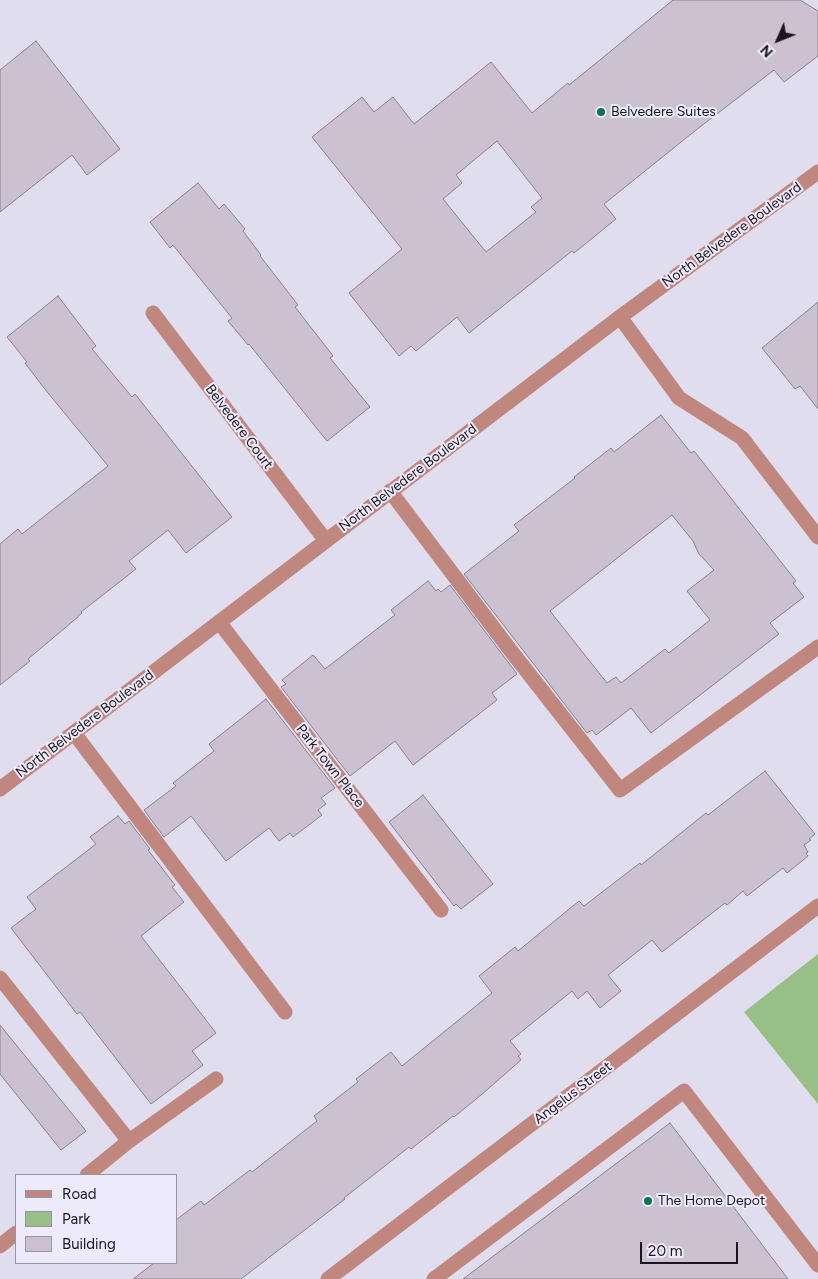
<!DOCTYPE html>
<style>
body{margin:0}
#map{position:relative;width:818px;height:1279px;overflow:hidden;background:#e0ddee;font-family:Figtree,sans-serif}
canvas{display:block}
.legend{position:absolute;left:15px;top:1174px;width:162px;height:90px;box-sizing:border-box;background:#edeafb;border:1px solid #9895a2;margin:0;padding:6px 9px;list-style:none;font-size:15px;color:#18161c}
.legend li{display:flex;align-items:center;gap:10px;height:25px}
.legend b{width:25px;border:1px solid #9895a2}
.north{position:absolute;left:753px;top:15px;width:50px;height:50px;-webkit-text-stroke:4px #edeafb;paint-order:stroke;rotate:226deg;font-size:14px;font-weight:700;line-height:20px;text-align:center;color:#18161c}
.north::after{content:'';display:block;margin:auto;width:18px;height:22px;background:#18161c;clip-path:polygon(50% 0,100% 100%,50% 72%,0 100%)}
.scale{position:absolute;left:640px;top:1242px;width:98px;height:22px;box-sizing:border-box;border:2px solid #18161c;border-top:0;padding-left:6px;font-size:15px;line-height:18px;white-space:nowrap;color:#18161c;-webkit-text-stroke:4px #edeafb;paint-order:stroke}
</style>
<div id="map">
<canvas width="818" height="1279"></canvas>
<ul class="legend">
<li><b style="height:6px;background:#c0877e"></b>Road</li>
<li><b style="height:14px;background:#98bf87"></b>Park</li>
<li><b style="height:14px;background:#ccc1d0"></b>Building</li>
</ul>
<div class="north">N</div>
<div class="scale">20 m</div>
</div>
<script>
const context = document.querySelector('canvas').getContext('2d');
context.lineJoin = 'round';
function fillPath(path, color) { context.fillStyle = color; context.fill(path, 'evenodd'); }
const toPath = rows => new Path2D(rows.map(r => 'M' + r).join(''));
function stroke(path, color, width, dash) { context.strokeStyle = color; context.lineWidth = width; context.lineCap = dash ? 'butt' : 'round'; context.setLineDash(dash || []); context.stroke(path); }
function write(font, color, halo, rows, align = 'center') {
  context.font = font + ' Figtree,sans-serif'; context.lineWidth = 4; context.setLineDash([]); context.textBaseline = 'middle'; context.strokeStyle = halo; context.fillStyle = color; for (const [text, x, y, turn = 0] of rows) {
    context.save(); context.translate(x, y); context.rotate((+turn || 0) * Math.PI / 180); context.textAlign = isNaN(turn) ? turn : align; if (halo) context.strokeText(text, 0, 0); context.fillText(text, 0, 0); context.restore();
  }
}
fillPath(toPath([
 [818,954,818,1104,744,1012]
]), '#98bf87');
const building = toPath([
 [673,0,800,0,818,11,818,56,784,82,774,70,696,130,604,204,616,219,574,253,572,251,469,333,457,317,416,351,411,346,399,356,349,293,402,249,312,137,362,97,374,112,393,97,414,124,491,62,532,113,568,83,569,85,595,64,673,0],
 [497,141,542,198,531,207,536,212,486,252,443,199,462,183,456,175,497,141],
 [36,41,120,149,87,175,72,155,0,212,0,70,36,41],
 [198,183,219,209,224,204,245,229,243,231,261,255,260,256,298,305,295,307,333,356,330,358,370,407,327,441,249,344,248,345,228,321,232,318,173,245,170,248,150,222,198,183],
 [58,296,96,346,92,349,132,397,135,394,232,517,186,553,168,530,129,561,136,569,81,612,82,613,78,616,78,617,28,659,30,661,0,685,0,544,18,529,22,534,108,466,44,388,25,363,27,362,7,337,58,296],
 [818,302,818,409,800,386,795,389,762,348,818,302],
 [661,415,691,453,694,451,796,581,793,583,804,597,770,623,779,634,651,733,631,708,596,735,592,730,587,733,464,574,519,531,514,525,575,478,574,477,611,448,614,452,661,415],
 [672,515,693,541,699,554,714,570,687,591,710,620,669,653,665,649,621,683,616,677,607,683,550,611,672,515],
 [428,581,436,591,438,589,441,592,450,585,517,674,492,693,497,700,413,765,395,741,350,776,281,687,286,684,282,680,313,655,325,669,395,615,391,610,428,581],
 [266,699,335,788,321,798,326,804,318,810,322,815,293,837,290,833,279,841,269,828,226,861,191,816,164,837,144,810,176,786,173,783,214,751,209,744,266,699],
 [765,771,815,834,809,839,811,840,804,845,808,852,806,853,808,856,787,873,783,868,747,896,743,891,727,905,725,903,662,952,652,940,608,975,621,991,600,1008,587,991,578,999,572,991,510,1041,521,1054,518,1056,521,1060,481,1095,454,1117,453,1116,411,1149,409,1147,344,1198,345,1199,241,1279,133,1279,154,1263,176,1263,176,1220,201,1201,204,1205,250,1170,252,1172,317,1121,314,1116,358,1082,356,1079,391,1052,402,1066,492,993,479,976,515,947,518,951,579,901,584,906,640,863,641,865,706,813,708,815,765,771],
 [423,795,493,884,461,909,456,904,454,906,389,822,423,795],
 [118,816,125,824,129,821,150,849,148,850,175,885,172,887,184,902,141,936,216,1033,192,1051,203,1065,151,1104,80,1012,77,1014,11,928,36,909,27,897,96,844,90,837,118,816],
 [0,1025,86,1131,61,1150,0,1074,0,1025],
 [670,1123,788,1279,463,1279,670,1123]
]);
fillPath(building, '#ccc1d0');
stroke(building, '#8a808e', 1);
stroke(toPath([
 [153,313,326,541],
 [620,317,679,398,742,438,818,537],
 [390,491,511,651,620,790,818,647],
 [219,622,441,910],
 [74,733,285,1012],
 [0,789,620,317,818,172],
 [0,978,129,1141,216,1079],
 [87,1175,129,1141],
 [0,1246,16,1233],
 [328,1279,818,906],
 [434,1279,684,1091,818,1265]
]), '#c0877e', 15);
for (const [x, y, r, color] of [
 [601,112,5,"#0f744c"],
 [648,1201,5,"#0f744c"]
]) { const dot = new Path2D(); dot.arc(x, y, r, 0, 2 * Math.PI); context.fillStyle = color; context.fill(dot); stroke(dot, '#edeafb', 2); }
write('14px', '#18161c', '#edeafb', [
 ["Belvedere Suites",611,112],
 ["The Home Depot",658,1201]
], 'left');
write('14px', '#18161c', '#edeafb', [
 ["North Belvedere Boulevard",732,235,-36],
 ["Belvedere Court",239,427,53],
 ["North Belvedere Boulevard",408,478,-37],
 ["North Belvedere Boulevard",85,724,-37],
 ["Park Town Place",330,766,52],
 ["Angelus Street",573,1093,-37]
]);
</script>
